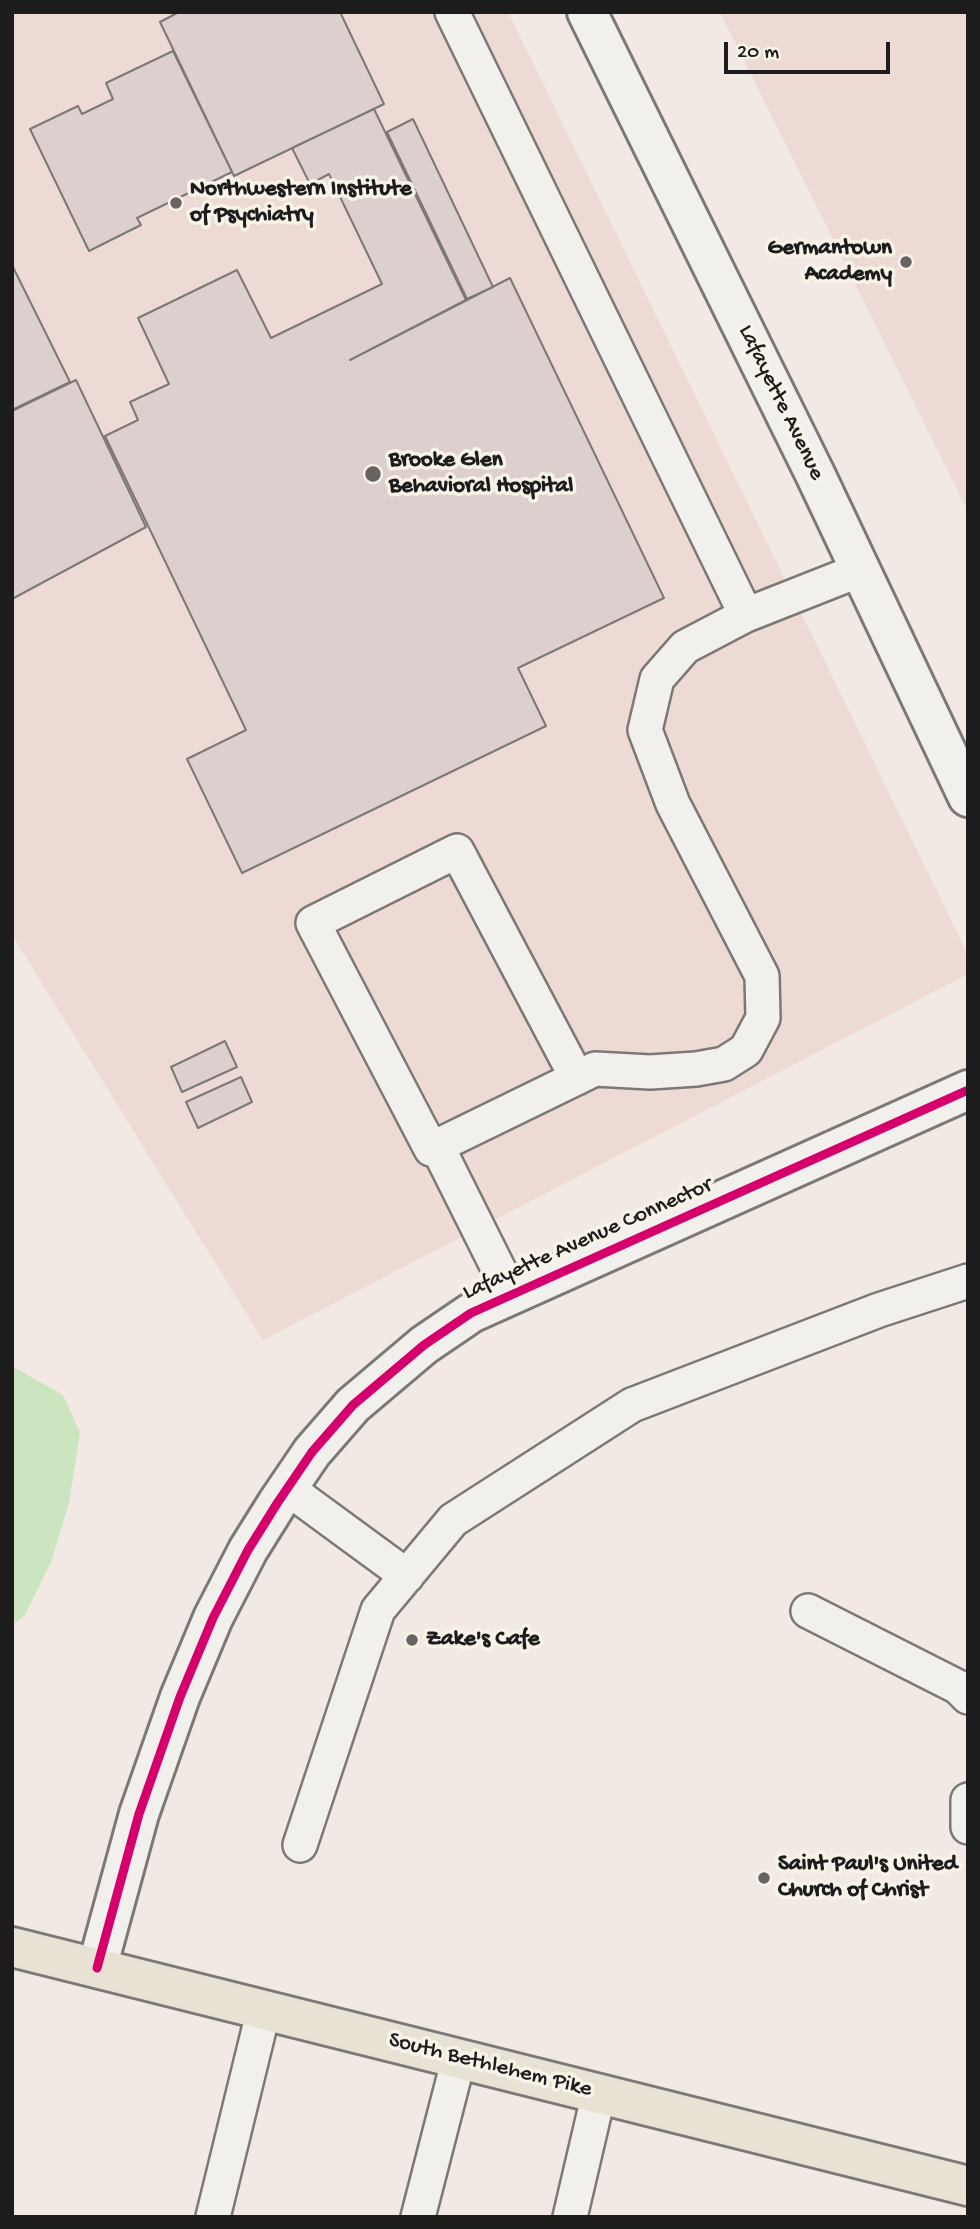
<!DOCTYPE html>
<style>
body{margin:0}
#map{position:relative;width:980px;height:2229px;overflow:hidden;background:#f2e8e4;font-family:"Gochi Hand",sans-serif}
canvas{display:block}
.frame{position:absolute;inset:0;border:14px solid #1c1c1c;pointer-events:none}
.scale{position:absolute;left:724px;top:42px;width:166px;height:32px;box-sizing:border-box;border:4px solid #1c1c1c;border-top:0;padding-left:9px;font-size:21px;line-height:24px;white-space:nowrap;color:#1c1c1c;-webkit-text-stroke:5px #f7f3e8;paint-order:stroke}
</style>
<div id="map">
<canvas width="980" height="2229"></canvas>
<div class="frame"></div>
<div class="scale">20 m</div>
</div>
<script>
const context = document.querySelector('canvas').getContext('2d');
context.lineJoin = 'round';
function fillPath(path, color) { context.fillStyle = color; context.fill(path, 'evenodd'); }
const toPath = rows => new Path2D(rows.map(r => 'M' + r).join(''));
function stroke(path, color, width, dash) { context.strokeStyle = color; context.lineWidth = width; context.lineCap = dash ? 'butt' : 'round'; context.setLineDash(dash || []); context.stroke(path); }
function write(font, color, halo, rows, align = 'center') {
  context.font = font + ' "Gochi Hand",sans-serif'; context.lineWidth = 7; context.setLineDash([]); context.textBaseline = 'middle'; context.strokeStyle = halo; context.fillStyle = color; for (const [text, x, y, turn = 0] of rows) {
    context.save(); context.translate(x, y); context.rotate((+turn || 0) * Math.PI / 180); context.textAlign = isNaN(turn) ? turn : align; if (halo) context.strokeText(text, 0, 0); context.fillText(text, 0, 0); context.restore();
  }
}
fillPath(toPath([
 [12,12,508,12,968,955,968,974,263,1340,12,935],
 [720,12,968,12,968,511]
]), '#eddad4');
fillPath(toPath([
 [12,1366,63,1395,80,1432,69,1503,51,1562,25,1615,12,1625]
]), '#cbe5c1');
const building = toPath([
 [179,12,340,12,384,104,234,176,160,22,179,12],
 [173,51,232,172,137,218,141,225,89,251,30,129,78,106,82,114,113,99,106,83,173,51],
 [374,109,466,300,350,360,510,278,664,598,518,668,546,726,242,873,187,759,246,730,105,436,138,420,130,402,169,384,138,318,237,270,271,338,382,284,329,174,310,184,292,148,374,109],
 [413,119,493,287,467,299,387,132,413,119],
 [12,265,70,382,12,410,12,265],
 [76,380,146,527,12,599,12,411,76,380],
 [225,1041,237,1067,182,1092,171,1067,225,1041],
 [241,1077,252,1102,198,1128,186,1102,241,1077]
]);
fillPath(building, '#dccfcd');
stroke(building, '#7c7876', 2);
const lane = toPath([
 [452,12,746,615],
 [577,1078,457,851,313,923,431,1149,595,1069,650,1072,696,1069,724,1064,746,1050,763,1018,762,976,673,804,645,730,657,679,685,647,746,615,860,570],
 [437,1146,511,1294],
 [287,1488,407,1576],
 [808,1611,958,1687,968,1697],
 [968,1800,968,1827],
 [300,1845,378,1610,453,1520,632,1405,879,1310,968,1281],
 [213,2217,264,2009],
 [418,2217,459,2058],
 [570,2217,599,2093]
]);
const secondary = toPath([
 [587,12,815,474,968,797],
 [97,1968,139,1814,180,1697,213,1618,248,1550,278,1502,312,1452,353,1405,424,1345,471,1313,968,1090]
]);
const primary = toPath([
 [12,1947,968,2186]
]);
stroke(lane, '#7c7876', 38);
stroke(secondary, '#7c7876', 44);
stroke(primary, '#7c7876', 44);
stroke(lane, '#f2f0ec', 33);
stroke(secondary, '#f2f0ec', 38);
stroke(primary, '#e8e2d4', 38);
stroke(toPath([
 [97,1968,139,1814,180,1697,213,1618,248,1550,278,1502,312,1452,353,1405,424,1345,471,1313,968,1090]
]), '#d6006c', 9);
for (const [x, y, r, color] of [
 [176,203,7,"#676362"],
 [906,262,7,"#676362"],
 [373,474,9,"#676362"],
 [412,1640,7,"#676362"],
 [764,1878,7,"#676362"]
]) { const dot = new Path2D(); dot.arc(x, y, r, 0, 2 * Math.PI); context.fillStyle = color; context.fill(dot); stroke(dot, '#f7f3e8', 2.5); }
write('bold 23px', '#1c1c1c', '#f7f3e8', [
 ["Northwestern Institute",190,190],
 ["of Psychiatry",190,216],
 ["Germantown",892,249,"right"],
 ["Academy",892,275,"right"],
 ["Brooke Glen",389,461],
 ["Behavioral Hospital",389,487],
 ["Zake's Cafe",426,1640],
 ["Saint Paul's United",778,1865],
 ["Church of Christ",778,1891]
], 'left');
write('23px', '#1c1c1c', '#f7f3e8', [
 ["Lafayette Avenue",780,403,64],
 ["Lafayette Avenue Connector",588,1240,-24],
 ["South Bethlehem Pike",490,2066,14]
]);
</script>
